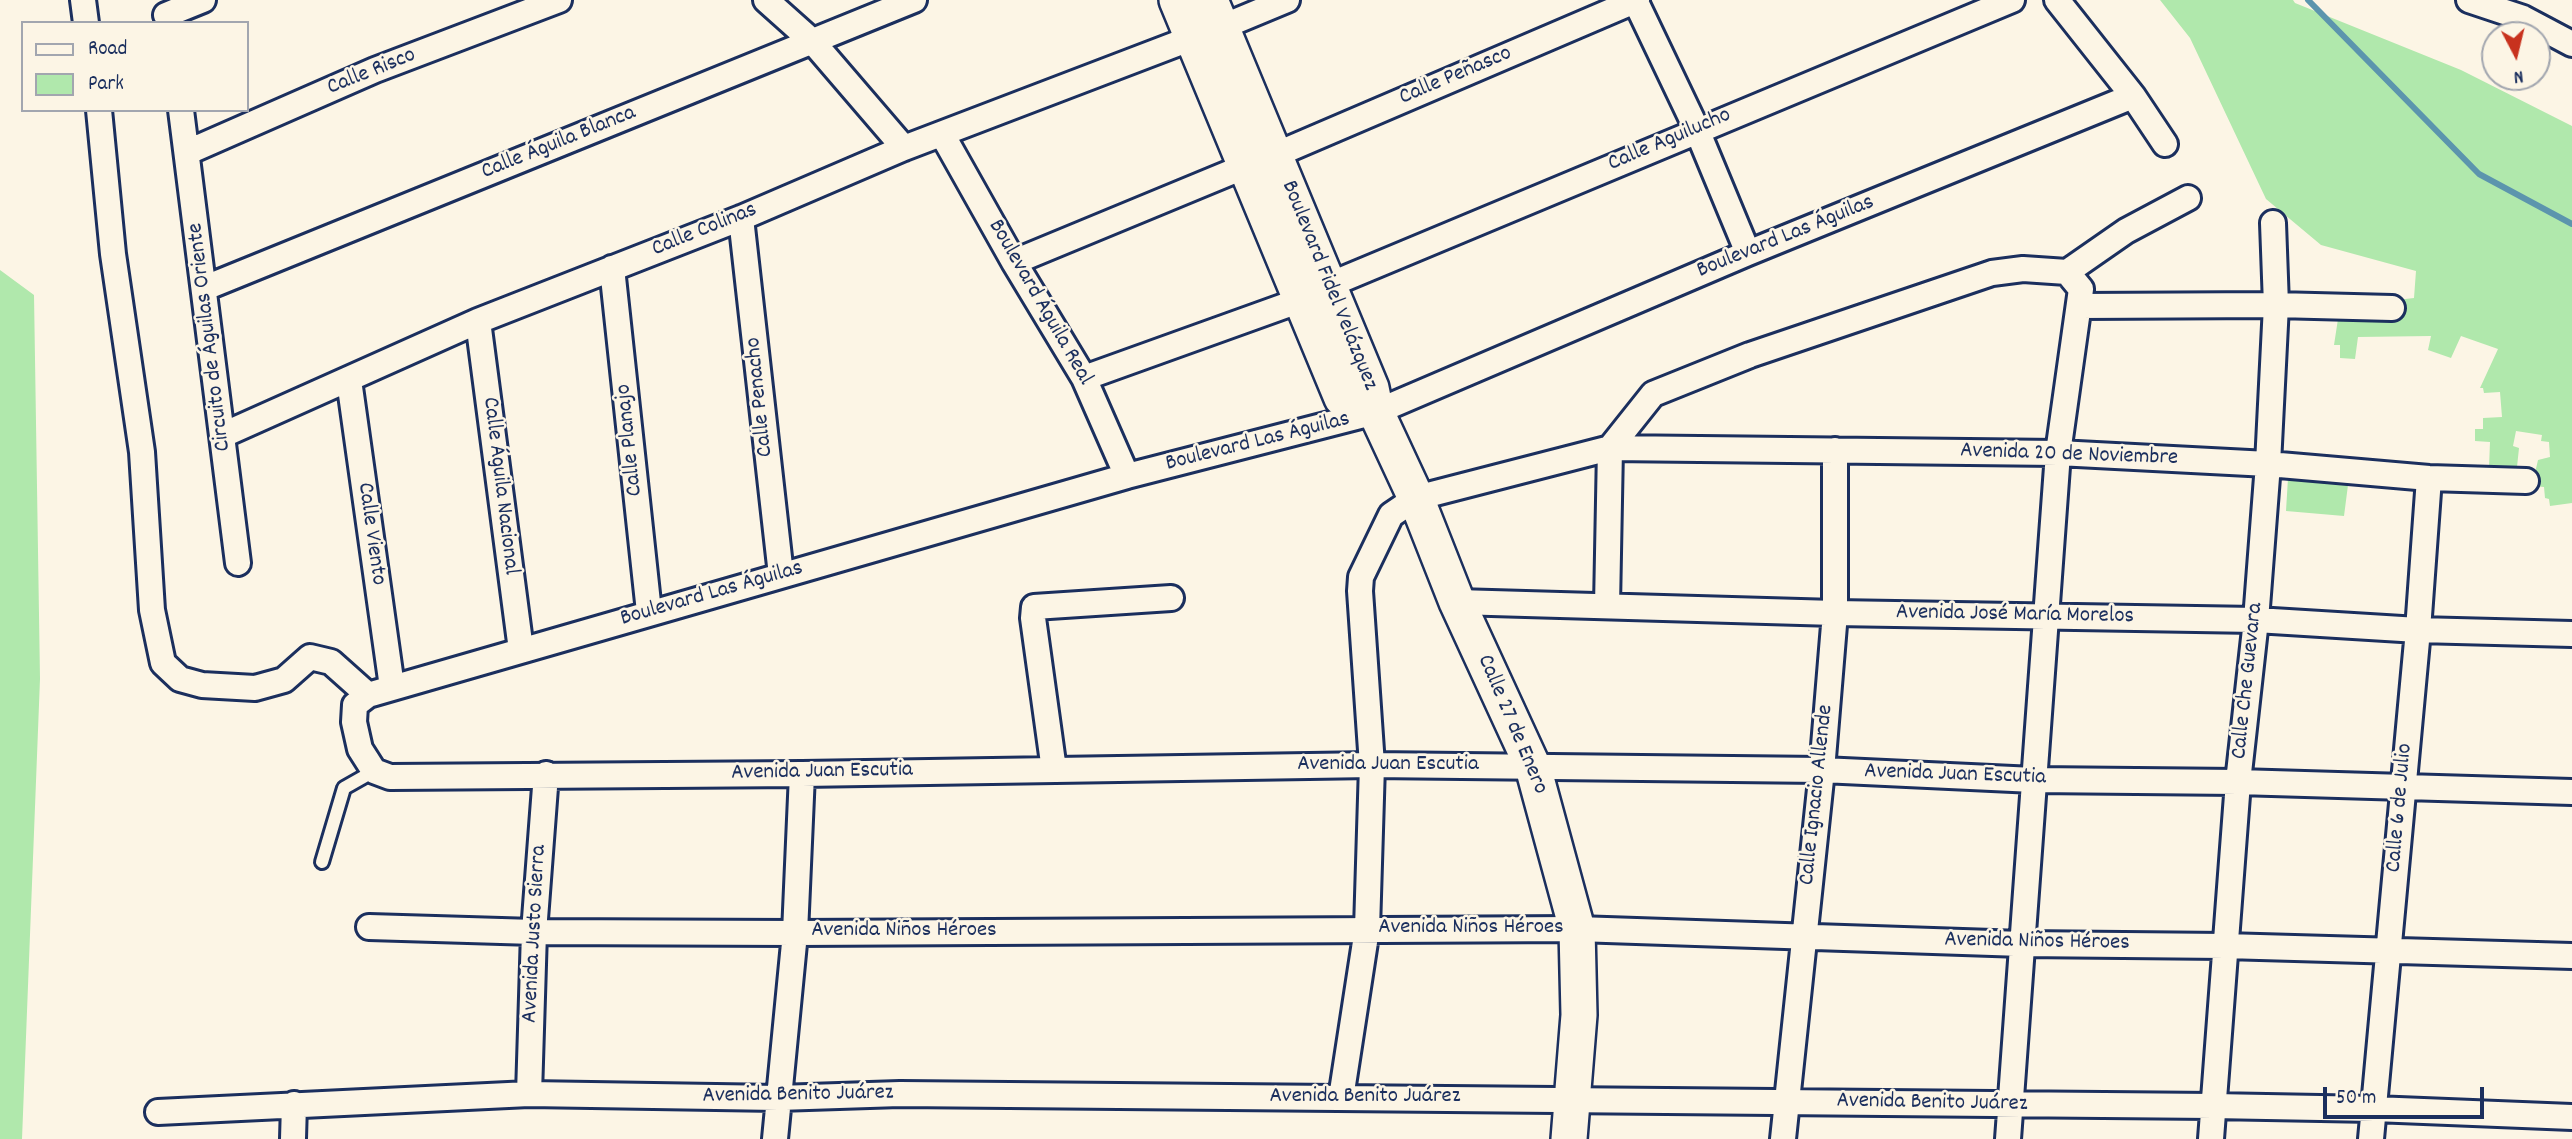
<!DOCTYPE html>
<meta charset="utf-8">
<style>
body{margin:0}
#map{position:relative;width:2572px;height:1139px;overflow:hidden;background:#fcf5e5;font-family:Dekko,sans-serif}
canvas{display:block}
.legend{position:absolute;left:21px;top:21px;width:228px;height:91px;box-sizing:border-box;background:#fcf5e5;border:2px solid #a2a6af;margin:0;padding:9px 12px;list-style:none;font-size:21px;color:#1b2f5e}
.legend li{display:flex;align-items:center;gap:14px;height:35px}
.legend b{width:35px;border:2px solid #a2a6af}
.north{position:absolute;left:2481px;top:21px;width:70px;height:70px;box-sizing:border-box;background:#fcf5e5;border:2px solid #a2a6af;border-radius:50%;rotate:173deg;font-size:19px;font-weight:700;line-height:28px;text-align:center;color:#1b2f5e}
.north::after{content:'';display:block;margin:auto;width:24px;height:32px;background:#c8321e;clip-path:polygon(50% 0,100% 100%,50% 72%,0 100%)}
.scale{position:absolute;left:2323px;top:1087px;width:161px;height:32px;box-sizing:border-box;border:4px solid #1b2f5e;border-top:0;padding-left:9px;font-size:21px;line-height:24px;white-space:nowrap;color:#1b2f5e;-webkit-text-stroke:5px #fcf5e5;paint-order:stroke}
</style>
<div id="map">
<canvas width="2572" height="1139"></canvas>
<ul class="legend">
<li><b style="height:9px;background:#fcf5e5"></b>Road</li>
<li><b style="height:19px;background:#b0e8ac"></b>Park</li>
</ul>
<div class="north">N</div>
<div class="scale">50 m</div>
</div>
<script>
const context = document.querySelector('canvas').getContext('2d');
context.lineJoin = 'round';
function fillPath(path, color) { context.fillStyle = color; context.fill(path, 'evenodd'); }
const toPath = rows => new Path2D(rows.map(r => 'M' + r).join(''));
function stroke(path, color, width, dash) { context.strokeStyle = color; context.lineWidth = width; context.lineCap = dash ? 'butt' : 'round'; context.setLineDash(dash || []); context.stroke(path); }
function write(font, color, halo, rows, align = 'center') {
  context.font = font + ' Dekko,sans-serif'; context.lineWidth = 5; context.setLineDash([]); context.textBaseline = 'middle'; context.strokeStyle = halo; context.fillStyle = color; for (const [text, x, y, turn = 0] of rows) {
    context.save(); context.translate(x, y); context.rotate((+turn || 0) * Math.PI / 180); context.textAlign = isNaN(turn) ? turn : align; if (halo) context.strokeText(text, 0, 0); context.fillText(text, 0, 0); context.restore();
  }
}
fillPath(toPath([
 [2160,0,2293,0,2295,3,2461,70,2572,126,2572,503,2550,506,2549,499,2545,498,2544,487,2532,486,2538,460,2550,457,2549,442,2541,441,2542,435,2516,431,2513,446,2519,448,2517,467,2489,468,2490,442,2475,441,2475,429,2483,429,2483,418,2502,417,2500,392,2484,393,2483,388,2480,388,2498,349,2461,336,2451,358,2428,350,2431,336,2358,337,2355,359,2340,358,2340,345,2334,345,2338,319,2318,309,2414,298,2416,271,2321,245,2266,199,2190,38],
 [0,270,34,295,40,679,22,1139,0,1139],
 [2288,478,2348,485,2344,516,2286,511]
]), '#b0e8ac');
stroke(toPath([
 [2308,0,2479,174,2572,224]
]), '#5c95ad', 6);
const lane = toPath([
 [322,862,344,788,374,771]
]);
const street = toPath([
 [83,0,86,23],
 [766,0,813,42,904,148],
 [1635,0,1697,130,1748,253],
 [2057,0,2133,96,2165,144],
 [2469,0,2523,18,2572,44],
 [166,15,203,0],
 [1222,27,1287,0],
 [2133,96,1748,253,1376,412,1127,476,368,695,355,705,354,722,360,749,374,771,390,777,802,774,1372,765,1822,770,2034,780,2238,782,2572,792],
 [99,110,113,254,142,452,152,610,163,663,180,679,202,685,255,688,284,680,310,657,331,662,368,695],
 [181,110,238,563],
 [942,134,1014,262,1084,378,1127,476],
 [188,152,375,70,559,0],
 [1275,155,1637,0],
 [741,218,781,575],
 [1014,262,1246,166],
 [612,268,649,612],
 [2067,272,2126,231,2188,198],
 [1329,285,2012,0],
 [205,288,914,0],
 [2079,306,2276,305,2392,308],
 [478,321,521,650],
 [1084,378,1301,300],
 [349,380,392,687],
 [223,435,478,321,741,218,904,148,1192,38],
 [1457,602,1835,613,2256,620,2418,630,2572,634],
 [1607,606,1610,448,1653,394,1750,355,1992,273,2023,269,2067,272,2081,289,2058,453,2008,1139],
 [1054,770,1033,618,1034,607,1171,598],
 [369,927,534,932,795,933,1577,929,2022,944,2225,946,2572,956],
 [529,1094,534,932,546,774],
 [1341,1098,1367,929,1372,765,1360,591,1361,577,1391,515,1416,498,1610,448,2058,453,2268,464,2429,478,2526,481],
 [158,1112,529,1094,778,1098,900,1094,2213,1106,2374,1109,2572,1117],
 [293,1139,294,1104],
 [775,1139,795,933,802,774],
 [1783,1139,1822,770,1835,613,1835,450],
 [2211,1139,2238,782,2256,620,2268,464,2276,305,2273,223],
 [2371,1139,2418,630,2429,478]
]);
const secondary = toPath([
 [1177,0,1342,398,1376,412],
 [1210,0,1371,388,1376,412,1416,498,1457,602,1533,767,1577,929,1579,1015,1569,1139]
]);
stroke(lane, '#1b2f5e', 18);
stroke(street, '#1b2f5e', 30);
stroke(secondary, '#1b2f5e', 40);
stroke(lane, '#fcf5e5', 12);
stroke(street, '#fcf5e5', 24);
stroke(secondary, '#fcf5e5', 35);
write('23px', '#1b2f5e', '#fcf5e5', [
 ["Calle Risco",372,73,-22],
 ["Calle Peñasco",1456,77,-23],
 ["Calle Aguilucho",1670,141,-23],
 ["Calle Águila Blanca",559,144,-22],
 ["Calle Colinas",705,231,-22],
 ["Boulevard Las Águilas",1786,238,-22],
 ["Boulevard Fidel Velázquez",1328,286,68],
 ["Boulevard Águila Real",1039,303,60],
 ["Circuito de Águilas Oriente",211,337,-97],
 ["Calle Penacho",761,397,-96],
 ["Calle Planajo",631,440,-96],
 ["Boulevard Las Águilas",1258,443,-14],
 ["Avenida 20 de Noviembre",2069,456,2],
 ["Calle Águila Nacional",499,486,83],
 ["Calle Viento",370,534,82],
 ["Boulevard Las Águilas",712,595,-16],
 ["Avenida José María Morelos",2015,616,1],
 ["Calle Che Guevara",2249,681,-84],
 ["Calle 27 de Enero",1511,725,67],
 ["Avenida Juan Escutia",1388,766],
 ["Avenida Juan Escutia",822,773,-1],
 ["Avenida Juan Escutia",1955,776,2],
 ["Calle Ignacio Allende",1818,795,-84],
 ["Calle 6 de Julio",2401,808,-85],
 ["Avenida Niños Héroes",1471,929],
 ["Avenida Niños Héroes",904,932],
 ["Avenida Justo Sierra",536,934,-87],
 ["Avenida Niños Héroes",2037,943,1],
 ["Avenida Benito Juárez",798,1096,-1],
 ["Avenida Benito Juárez",1365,1098],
 ["Avenida Benito Juárez",1932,1104,1]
]);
</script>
